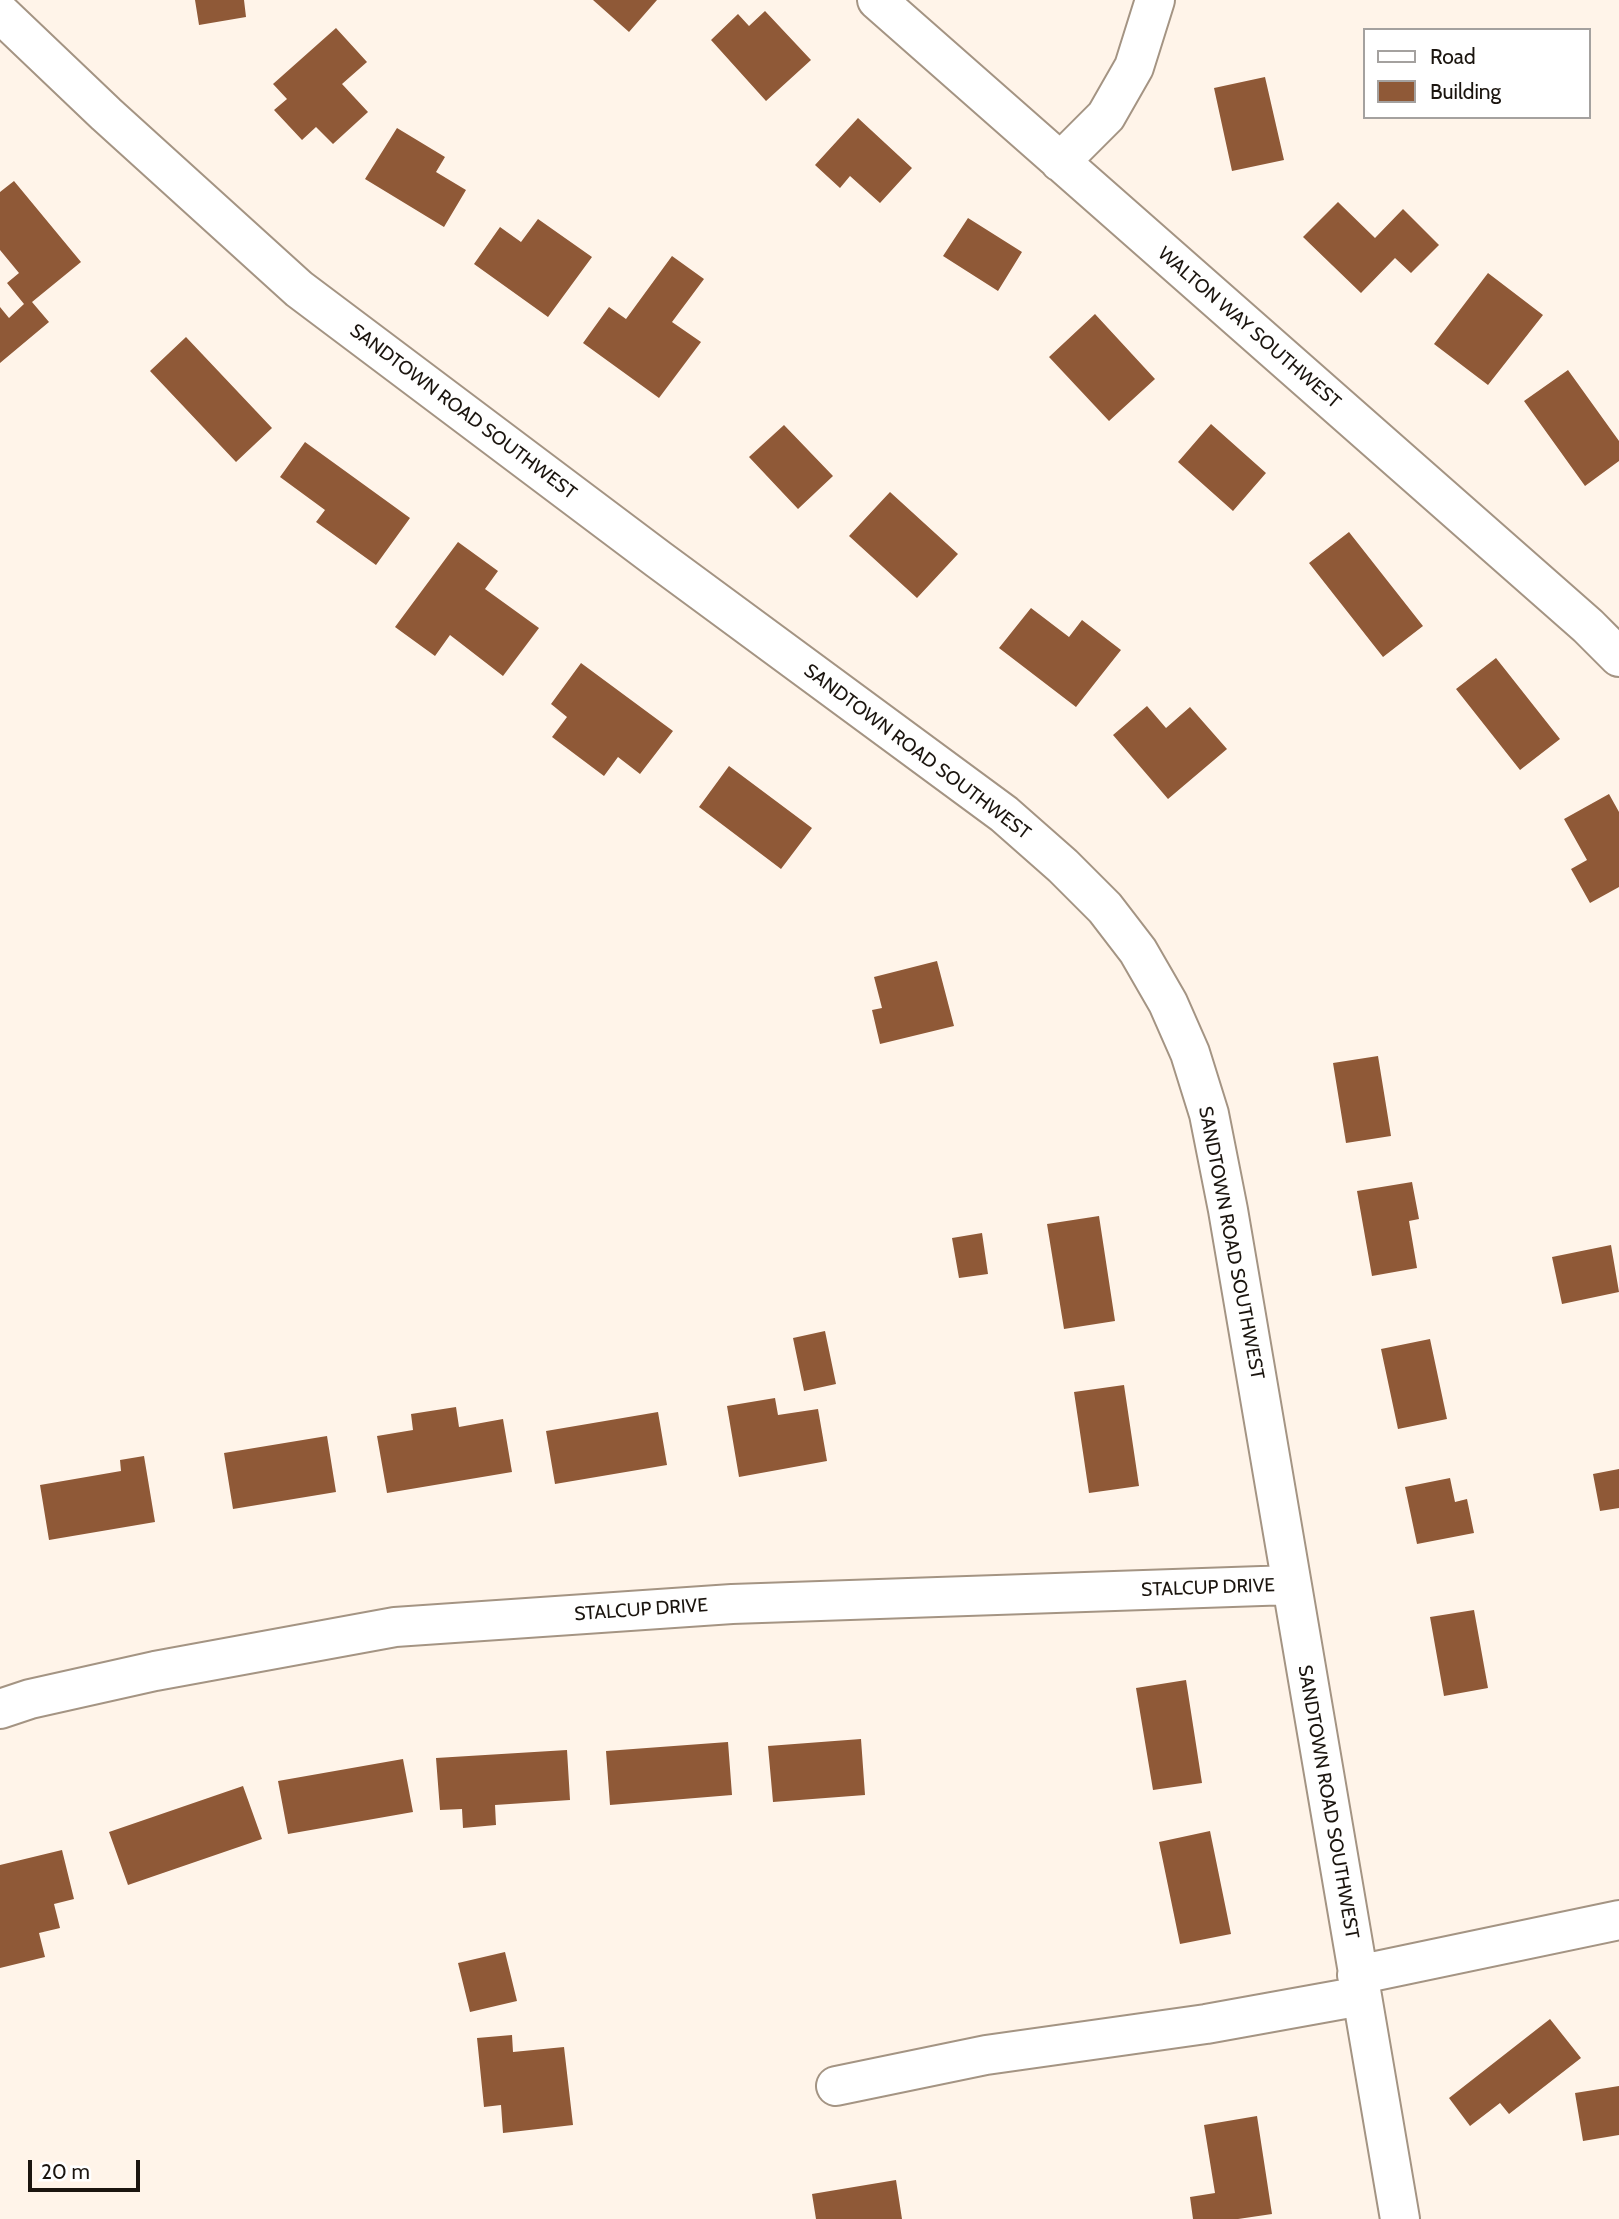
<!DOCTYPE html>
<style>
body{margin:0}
#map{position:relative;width:1619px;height:2219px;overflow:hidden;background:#fff4e9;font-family:Cabin,sans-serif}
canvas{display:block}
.legend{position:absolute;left:1363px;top:28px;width:228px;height:91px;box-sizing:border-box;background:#fff;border:2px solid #a4a19f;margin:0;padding:9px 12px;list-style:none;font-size:21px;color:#1b150f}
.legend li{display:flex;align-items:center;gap:14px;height:35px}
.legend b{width:35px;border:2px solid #a4a19f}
.scale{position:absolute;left:28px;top:2160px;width:112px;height:32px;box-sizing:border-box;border:4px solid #1b150f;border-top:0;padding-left:9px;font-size:21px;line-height:24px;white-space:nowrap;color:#1b150f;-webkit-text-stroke:5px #fff;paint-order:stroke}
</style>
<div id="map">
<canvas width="1619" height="2219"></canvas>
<ul class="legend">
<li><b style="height:9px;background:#fff"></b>Road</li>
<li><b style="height:19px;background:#8f5937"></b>Building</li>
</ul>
<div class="scale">20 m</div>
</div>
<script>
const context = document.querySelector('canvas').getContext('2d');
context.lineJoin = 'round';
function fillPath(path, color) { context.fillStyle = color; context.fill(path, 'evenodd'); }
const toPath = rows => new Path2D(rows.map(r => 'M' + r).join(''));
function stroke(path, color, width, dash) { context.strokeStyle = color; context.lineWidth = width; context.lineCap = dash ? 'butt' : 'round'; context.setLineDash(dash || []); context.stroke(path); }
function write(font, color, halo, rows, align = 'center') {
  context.font = font + ' Cabin,sans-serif'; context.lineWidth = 5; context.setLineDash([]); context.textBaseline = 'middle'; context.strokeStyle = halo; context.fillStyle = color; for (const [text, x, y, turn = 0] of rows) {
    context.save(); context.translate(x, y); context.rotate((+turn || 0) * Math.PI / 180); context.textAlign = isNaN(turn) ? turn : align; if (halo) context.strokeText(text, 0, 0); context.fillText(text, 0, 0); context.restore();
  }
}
fillPath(toPath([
 [195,0,244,0,246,17,199,25],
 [593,0,657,0,629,32],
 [765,11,811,60,766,101,711,40,738,14,749,26],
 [336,28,367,62,342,84,368,112,333,144,316,127,302,140,274,110,287,99,273,84],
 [1265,77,1284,160,1232,171,1214,88],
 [858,118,912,168,880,203,850,176,840,188,815,165],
 [397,128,445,157,436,172,466,190,444,227,365,179],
 [14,181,81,262,32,302,49,322,0,363,0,307,9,318,24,304,7,283,19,273,0,250,0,192],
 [1338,202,1375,238,1403,209,1439,245,1411,273,1395,258,1361,293,1303,237],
 [968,218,1022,252,998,291,943,256],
 [538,219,592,257,548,317,474,264,500,227,521,242],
 [672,256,704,279,672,322,701,342,659,398,583,343,609,307,626,319],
 [1488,273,1543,315,1488,385,1434,344],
 [1095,314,1155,379,1109,421,1049,357],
 [186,337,272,428,236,462,150,371],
 [1568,370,1619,441,1619,461,1585,486,1524,401],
 [1211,424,1266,473,1233,511,1178,462],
 [784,425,833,476,798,509,749,457],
 [305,442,410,518,376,565,316,522,325,510,280,477],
 [890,492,958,554,917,598,849,536],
 [1349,532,1423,626,1383,657,1309,563],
 [458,542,498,571,485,589,539,628,503,676,450,635,435,656,395,627],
 [1031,608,1069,637,1082,620,1121,650,1076,707,999,648],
 [1496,658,1560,739,1520,770,1456,689],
 [581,663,673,731,640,774,618,757,604,776,552,737,567,717,551,704],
 [1147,706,1166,728,1190,707,1227,749,1168,799,1113,735],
 [729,766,812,828,781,869,699,807],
 [1609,794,1619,812,1619,887,1590,903,1571,869,1587,860,1564,819],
 [937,961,954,1026,880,1044,872,1010,882,1008,874,977],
 [1378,1056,1391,1136,1346,1143,1333,1063],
 [1412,1182,1419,1219,1409,1221,1417,1268,1372,1276,1357,1191],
 [1099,1216,1115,1321,1064,1329,1047,1224],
 [982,1233,988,1274,959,1278,952,1238],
 [1611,1245,1619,1292,1562,1304,1552,1257],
 [825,1331,836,1384,804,1391,793,1338],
 [1430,1339,1447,1419,1398,1429,1381,1349],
 [1124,1385,1139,1486,1089,1493,1074,1392],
 [775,1398,778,1415,818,1409,827,1461,739,1477,727,1406],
 [456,1407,459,1427,503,1419,512,1472,387,1493,377,1436,413,1430,411,1414],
 [658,1412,667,1465,555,1484,546,1431],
 [327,1436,336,1492,233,1509,224,1453],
 [144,1456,155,1522,49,1540,40,1485,121,1471,120,1460],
 [1619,1469,1619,1508,1600,1511,1593,1474],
 [1450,1478,1455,1502,1467,1499,1474,1533,1417,1544,1405,1487],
 [1474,1610,1488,1688,1444,1696,1430,1617],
 [1186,1680,1202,1783,1153,1790,1136,1688],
 [861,1739,865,1795,773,1802,768,1746],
 [728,1742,732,1795,610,1805,606,1751],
 [567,1750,570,1800,495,1805,496,1825,463,1828,462,1809,440,1810,436,1758],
 [403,1759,413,1812,288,1834,278,1781],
 [243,1786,262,1839,128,1885,109,1832],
 [1210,1831,1231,1934,1180,1944,1159,1842],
 [62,1850,74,1899,54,1904,60,1928,39,1933,45,1957,0,1968,0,1865],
 [505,1952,517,2001,470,2012,458,1963],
 [1550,2019,1581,2058,1509,2114,1500,2103,1470,2126,1449,2098],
 [512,2035,513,2052,564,2047,573,2125,503,2133,501,2105,484,2107,477,2038],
 [1619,2086,1619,2135,1583,2141,1575,2093],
 [1257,2116,1272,2214,1238,2219,1193,2219,1190,2197,1215,2193,1204,2125],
 [896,2180,902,2219,816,2219,812,2194]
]), '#8f5937');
const minor = toPath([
 [877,0,1588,626,1619,657],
 [0,13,106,114,299,289,658,559,1004,814,1063,866,1105,908,1138,951,1168,1003,1190,1053,1209,1114,1228,1210,1400,2219],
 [1060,162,1106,116,1134,67,1155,0],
 [0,1709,30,1699,155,1671,395,1627,732,1604,1291,1585],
 [1357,1975,1619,1920],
 [836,2086,986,2055,1206,2024,1361,1996]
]);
stroke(minor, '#a49483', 42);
stroke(minor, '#fff', 38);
write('19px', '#1b150f', '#fff', [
 ["WALTON WAY SOUTHWEST",1249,328,41],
 ["SANDTOWN ROAD SOUTHWEST",463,412,37],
 ["SANDTOWN ROAD SOUTHWEST",917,752,37],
 ["SANDTOWN ROAD SOUTHWEST",1231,1243,79],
 ["STALCUP DRIVE",1208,1588,-2],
 ["STALCUP DRIVE",641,1610,-4],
 ["SANDTOWN ROAD SOUTHWEST",1328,1802,80]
]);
</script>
